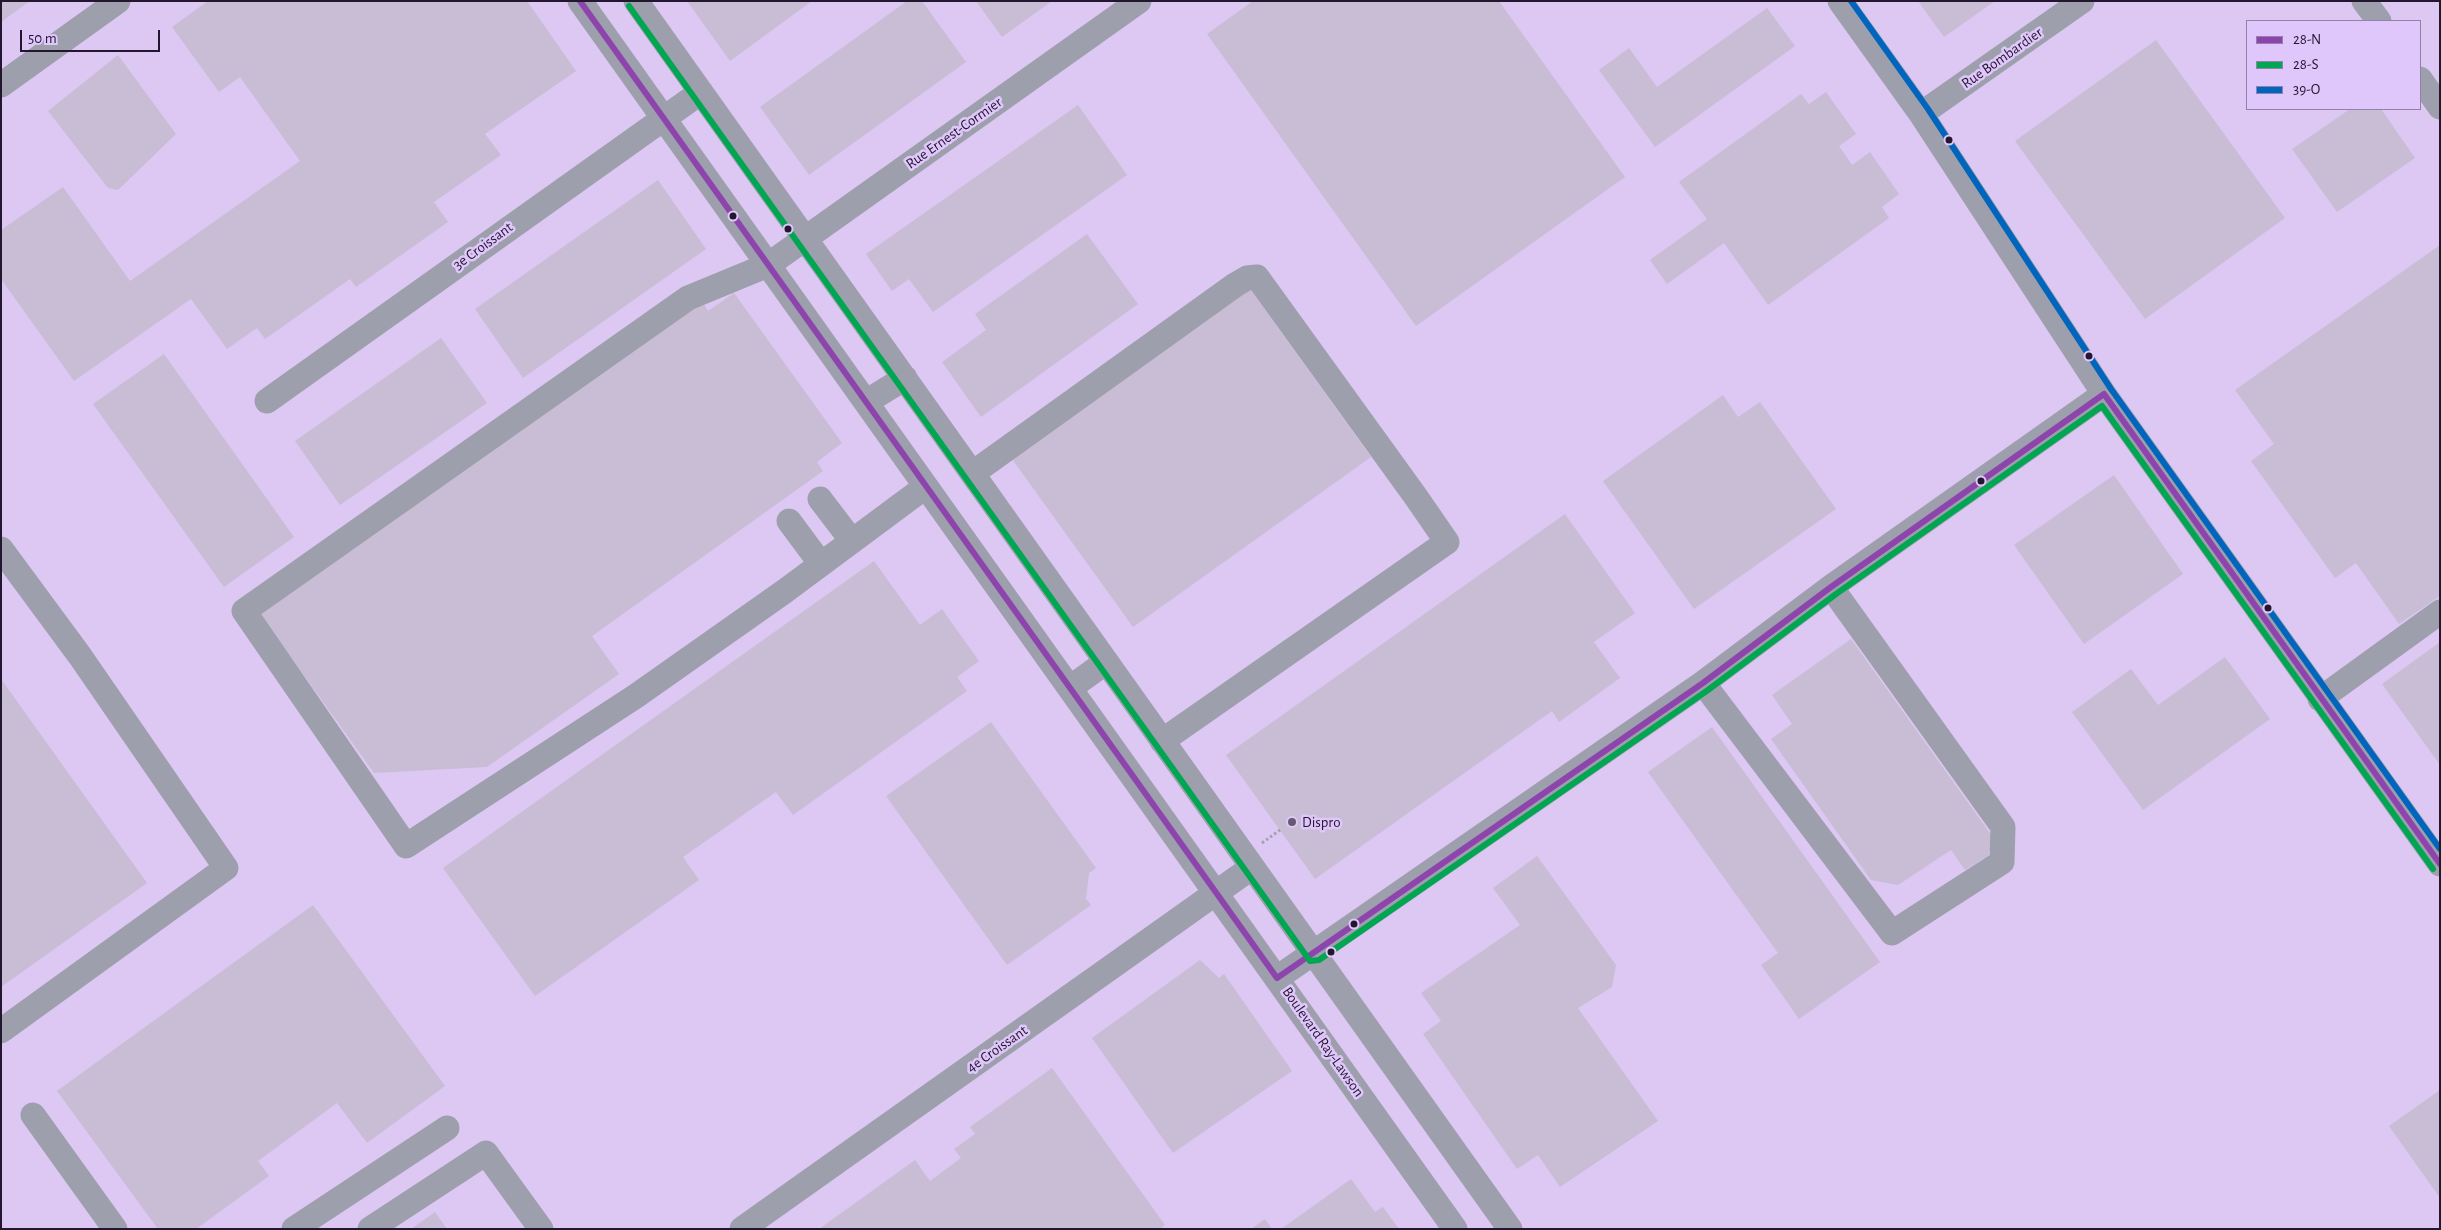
<!DOCTYPE html>
<style>
body{margin:0}
#map{position:relative;width:2441px;height:1230px;overflow:hidden;background:#e1d3ef;font-family:"Alegreya Sans",sans-serif}
canvas{display:block}
.frame{position:absolute;inset:0;border:2px solid #23172f;pointer-events:none}
.legend{position:absolute;left:2246px;top:20px;width:175px;height:90px;box-sizing:border-box;background:#e0c7fb;border:1px solid #9481a9;margin:0;padding:6px 9px;list-style:none;font-size:15px;color:#23172f}
.legend li{display:flex;align-items:center;gap:10px;height:25px}
.legend b{width:25px;border:1px solid #9481a9}
.scale{position:absolute;left:20px;top:30px;width:140px;height:22px;box-sizing:border-box;border:2px solid #23172f;border-top:0;padding-left:6px;font-size:15px;line-height:18px;white-space:nowrap;color:#23172f;-webkit-text-stroke:4px #e0c7fb;paint-order:stroke}
</style>
<div id="map">
<canvas width="2441" height="1230"></canvas>
<div class="frame"></div>
<ul class="legend">
<li><b style="height:6px;background:#8e44ad"></b>28-N</li>
<li><b style="height:6px;background:#00a651"></b>28-S</li>
<li><b style="height:6px;background:#0065bd"></b>39-O</li>
</ul>
<div class="scale">50 m</div>
</div>
<script>
const context = document.querySelector('canvas').getContext('2d');
context.lineJoin = 'round';
function fillPath(path, color) { context.fillStyle = color; context.fill(path, 'evenodd'); }
const toPath = rows => new Path2D(rows.map(r => 'M' + r).join(''));
function stroke(path, color, width, dash) { context.strokeStyle = color; context.lineWidth = width; context.lineCap = dash ? 'butt' : 'round'; context.setLineDash(dash || []); context.stroke(path); }
function write(font, color, halo, rows, align = 'center') {
  context.font = font + ' "Alegreya Sans",sans-serif'; context.lineWidth = 5; context.setLineDash([]); context.textBaseline = 'middle'; context.strokeStyle = halo; context.fillStyle = color; for (const [text, x, y, turn = 0] of rows) {
    context.save(); context.translate(x, y); context.rotate((+turn || 0) * Math.PI / 180); context.textAlign = isNaN(turn) ? turn : align; if (halo) context.strokeText(text, 0, 0); context.fillText(text, 0, 0); context.restore();
  }
}
fillPath(toPath([
 [1,1,2440,1,2440,1229,1,1229],
 [2247,21,2420,21,2420,109,2247,109]
]), '#ddc8f4');
fillPath(toPath([
 [1,1,30,1,1,22],
 [208,1,527,1,576,71,485,134,501,155,434,202,448,222,356,287,350,279,265,339,257,328,227,349,191,299,74,381,1,279,1,230,63,187,130,281,300,161,240,77,219,92,172,27],
 [687,1,812,1,730,61],
 [907,1,922,1,966,62,809,175,760,107],
 [976,1,1052,1,1002,37],
 [1253,1,1499,1,1625,177,1416,326,1207,34],
 [1918,1,1995,1,1944,37],
 [1767,8,1795,46,1655,147,1599,70,1629,48,1657,87],
 [2156,40,2285,218,2145,319,2015,141],
 [118,55,176,134,118,190,108,188,48,111],
 [1826,92,1856,134,1839,146,1852,165,1870,152,1899,194,1882,207,1889,218,1768,305,1724,243,1667,284,1650,260,1707,219,1679,182,1801,94,1809,104],
 [1078,105,1127,175,933,312,909,279,892,291,866,254],
 [2350,109,2381,109,2415,158,2337,212,2292,149],
 [658,180,706,249,523,378,475,309],
 [1087,234,1138,304,981,417,942,362,986,330,975,314],
 [2440,245,2440,596,2399,624,2356,563,2335,578,2251,461,2274,444,2235,390],
 [1250,289,1371,457,1133,627,1012,459],
 [734,293,842,443,817,462,823,471,592,636,619,674,487,767,374,773,260,614,701,300,708,311],
 [441,338,487,403,340,505,295,441],
 [164,354,294,537,224,587,93,404],
 [1723,395,1738,417,1760,402,1836,509,1694,609,1603,481],
 [2114,475,2183,574,2084,644,2014,545],
 [1565,514,1635,613,1594,642,1620,678,1559,722,1552,711,1315,879,1226,755],
 [874,561,920,625,942,609,979,661,957,677,967,691,793,815,776,792,683,857,699,880,535,996,443,868],
 [1851,639,1992,836,1989,855,1965,870,1951,850,1898,885,1871,880,1771,739,1792,724,1772,695],
 [2440,642,2440,765,2382,684],
 [2225,657,2270,719,2143,810,2072,712,2131,669,2158,705],
 [1,679,147,883,1,987],
 [991,722,1096,868,1089,873,1086,899,1091,905,1007,965,886,796],
 [1712,727,1880,962,1799,1019,1761,965,1778,953,1648,772],
 [1537,856,1616,965,1612,987,1578,1008,1658,1121,1560,1187,1538,1155,1517,1169,1423,1034,1441,1021,1421,993,1520,925,1493,888],
 [313,905,445,1086,367,1143,337,1103,258,1161,269,1176,196,1229,158,1229,57,1091],
 [1200,960,1219,978,1224,974,1292,1071,1173,1153,1092,1038],
 [1052,1068,1165,1225,1160,1229,819,1229,915,1160,930,1181,961,1158,954,1149,975,1134,970,1127],
 [2440,1090,2440,1198,2389,1126],
 [1351,1179,1375,1212,1383,1207,1399,1229,1281,1229],
 [435,1212,447,1229,411,1229],
 [1265,1219,1272,1229,1251,1229]
]), '#c9bcd5');
stroke(toPath([
 [1262,843,1280,830]
]), '#a2a0af', 3, [2.5, 2.5]);
stroke(toPath([
 [580,1,1455,1229],
 [636,1,1510,1229],
 [1840,1,1921,114,2104,394,2440,864],
 [2364,1,2379,21],
 [2420,79,2440,107],
 [1,85,118,1],
 [1921,114,2082,1],
 [267,401,701,92],
 [866,402,905,378],
 [973,473,1235,285,1247,278,1257,277,1416,497,1447,542,1162,741],
 [925,487,785,591,636,696,406,846,244,611,688,298,768,265,1139,1],
 [820,499,852,541],
 [789,521,821,564],
 [1,549,80,656,226,868,1,1031],
 [1703,683,1892,933,2002,862,2003,827,1831,587],
 [1070,688,1106,662],
 [2320,699,2440,612],
 [1277,978,1703,683,1831,587,2104,394],
 [33,1115,115,1229],
 [294,1229,447,1128],
 [370,1229,486,1153,541,1229],
 [742,1229,1251,868]
]), '#9d9fac', 25);
stroke(toPath([
 [580,1,1277,978,1703,683,1831,587,2104,394,2440,864]
]), '#8e44ad', 6);
stroke(toPath([
 [629,6,1310,961,1319,960,1708,690,1836,594,2102,406,2433,869]
]), '#00a651', 6);
stroke(toPath([
 [1851,1,1928,109,2111,389,2440,849]
]), '#0065bd', 6);
for (const [x, y, r, color] of [
 [1949,140,4.5,"#23172f"],
 [733,216,4.5,"#23172f"],
 [788,229,4.5,"#23172f"],
 [2089,356,4.5,"#23172f"],
 [1981,481,4.5,"#23172f"],
 [2268,608,4.5,"#23172f"],
 [1292,822,5,"#665972"],
 [1354,924,4.5,"#23172f"],
 [1331,952,4.5,"#23172f"]
]) { const dot = new Path2D(); dot.arc(x, y, r, 0, 2 * Math.PI); context.fillStyle = color; context.fill(dot); stroke(dot, '#e0c7fb', 2); }
write('15px', '#23172f', '#e0c7fb', [
 ["Rue Bombardier",2002,58,-35],
 ["Rue Ernest-Cormier",954,133,-35],
 ["3e Croissant",483,246,-36],
 ["Boulevard Ray-Lawson",1323,1042,55],
 ["4e Croissant",997,1049,-35]
]);
write('15px', '#23172f', '#e0c7fb', [
 ["Dispro",1302,822]
], 'left');
</script>
